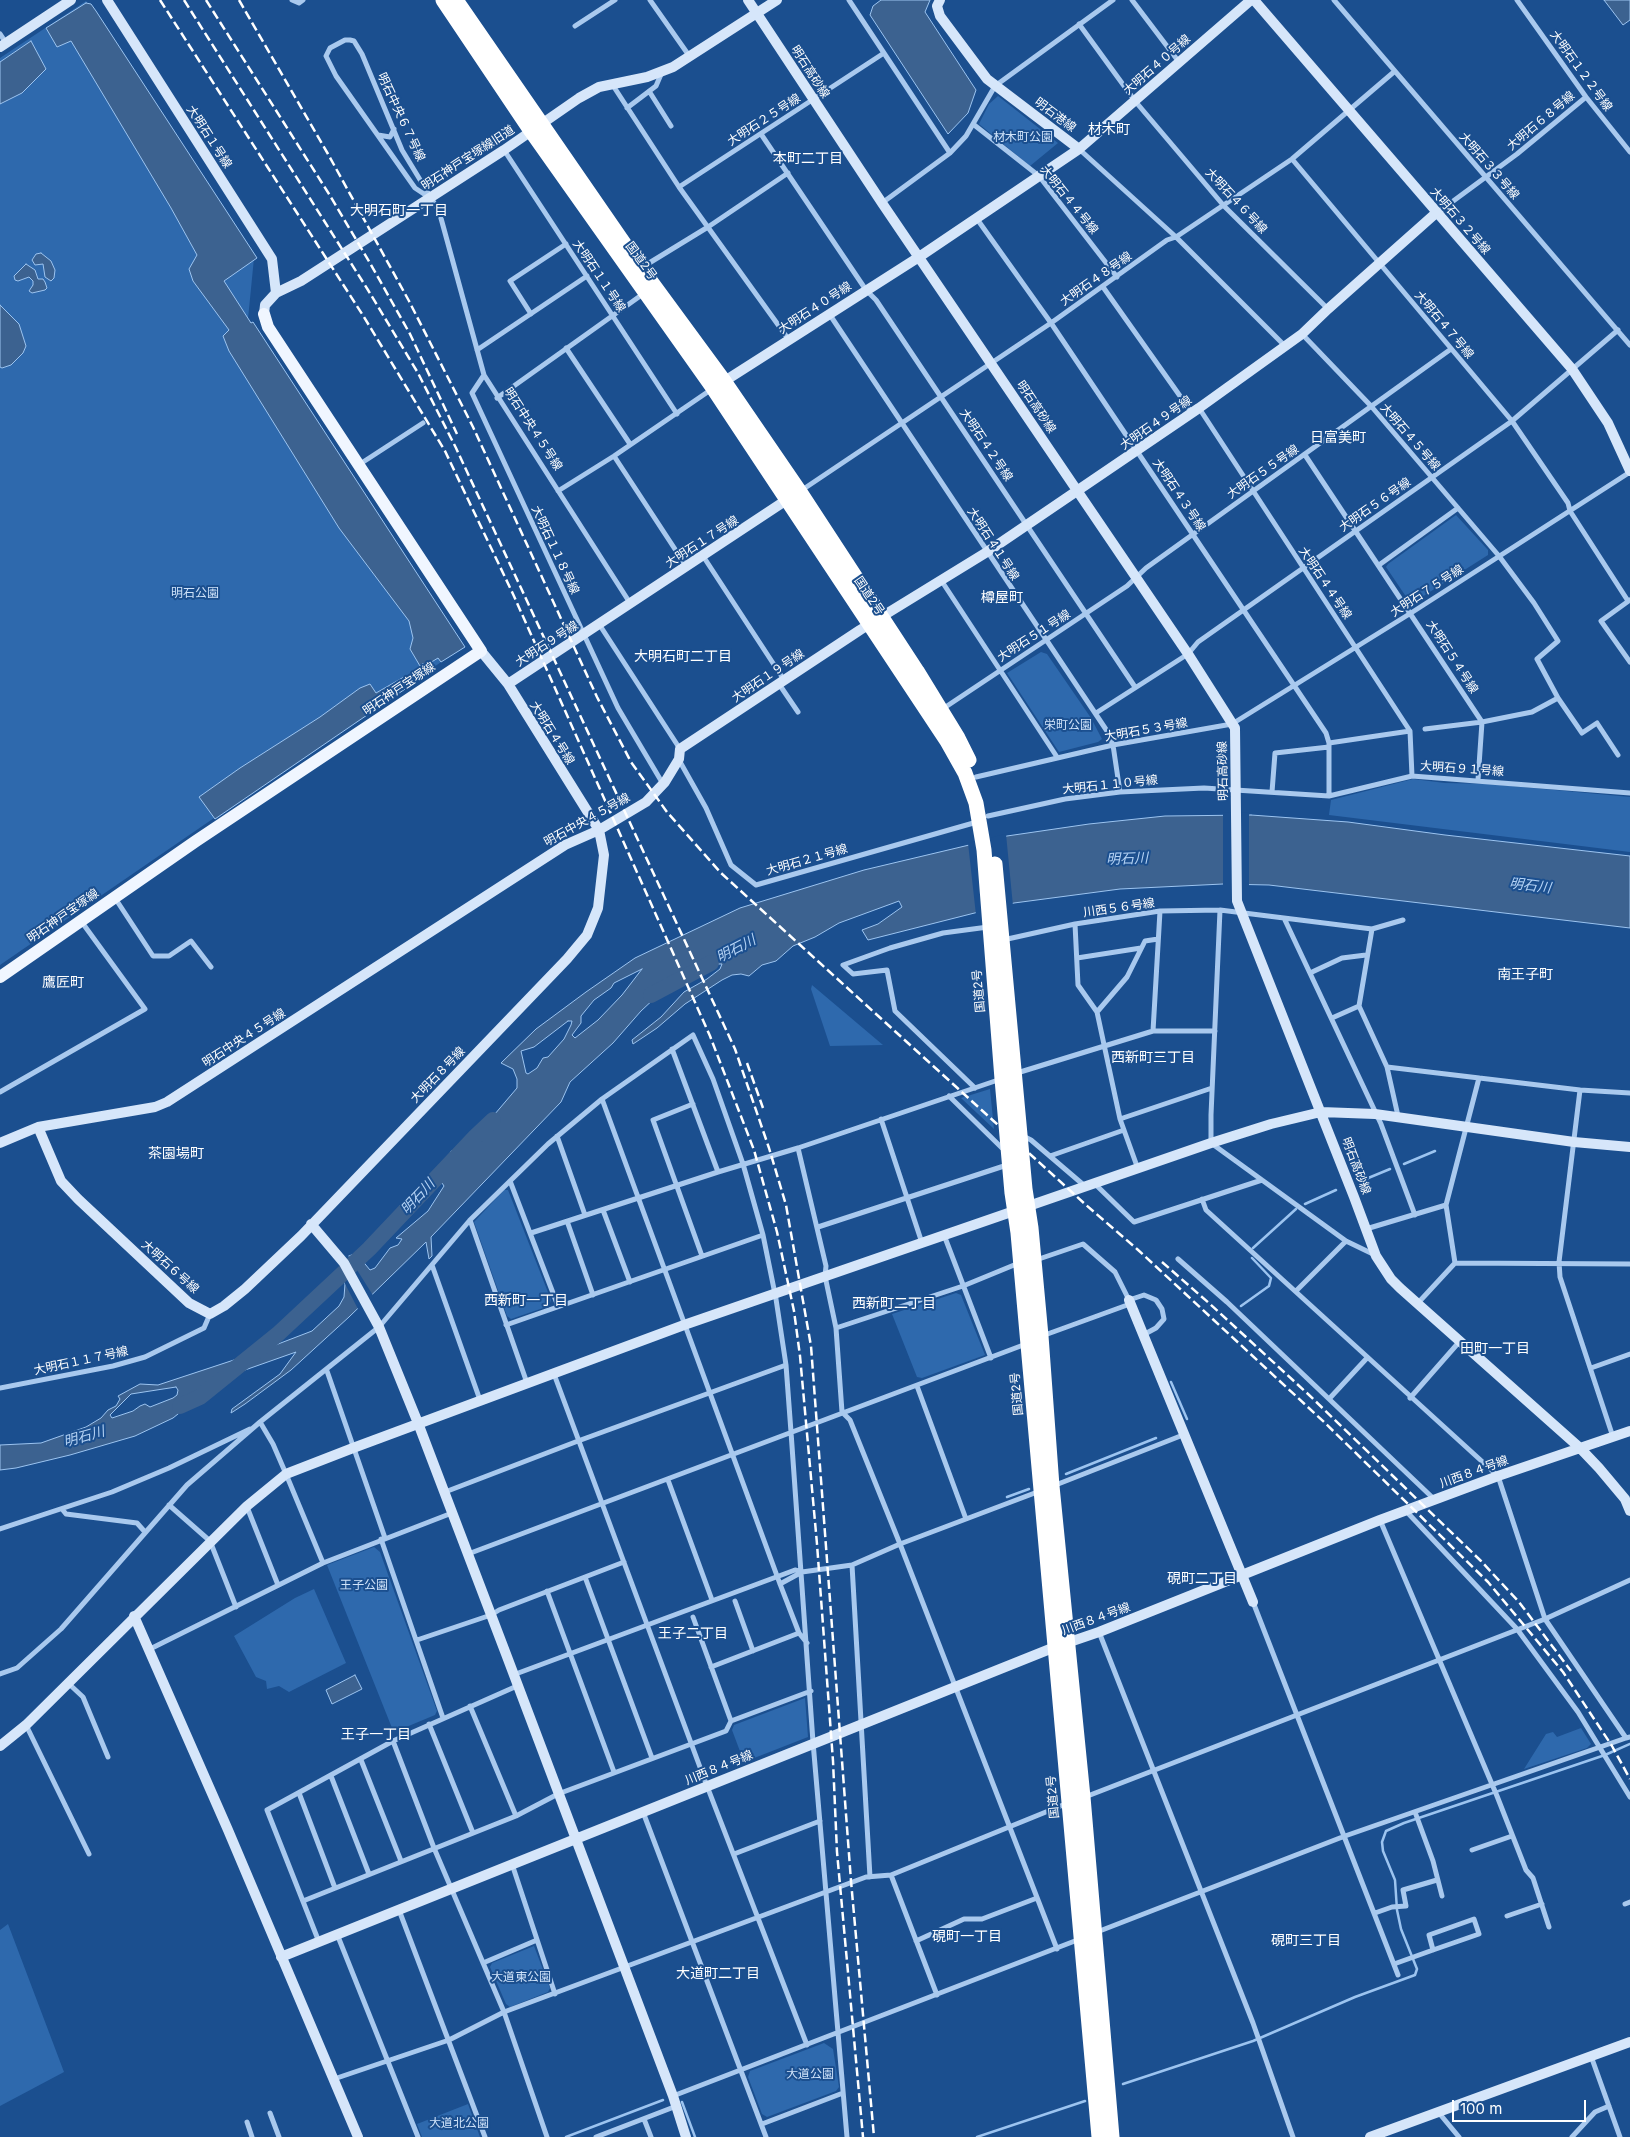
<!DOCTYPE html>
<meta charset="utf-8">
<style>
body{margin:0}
#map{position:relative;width:1630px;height:2137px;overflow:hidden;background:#1b4f8f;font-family:Inter,sans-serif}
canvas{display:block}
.scale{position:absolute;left:1452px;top:2100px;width:134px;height:22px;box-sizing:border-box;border:2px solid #fff;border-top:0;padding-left:6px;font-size:15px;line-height:18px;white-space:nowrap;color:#fff;-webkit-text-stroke:4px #1b4f8f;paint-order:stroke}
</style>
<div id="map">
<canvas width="1630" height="2137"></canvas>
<div class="scale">100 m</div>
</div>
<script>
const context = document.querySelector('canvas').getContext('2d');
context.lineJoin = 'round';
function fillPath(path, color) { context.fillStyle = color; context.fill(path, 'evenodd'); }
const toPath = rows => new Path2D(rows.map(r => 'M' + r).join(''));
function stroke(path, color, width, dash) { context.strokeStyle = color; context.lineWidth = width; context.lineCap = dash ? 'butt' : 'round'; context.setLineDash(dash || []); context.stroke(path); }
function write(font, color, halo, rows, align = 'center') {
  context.font = font + ' Inter,"Noto Sans JP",sans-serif'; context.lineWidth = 4; context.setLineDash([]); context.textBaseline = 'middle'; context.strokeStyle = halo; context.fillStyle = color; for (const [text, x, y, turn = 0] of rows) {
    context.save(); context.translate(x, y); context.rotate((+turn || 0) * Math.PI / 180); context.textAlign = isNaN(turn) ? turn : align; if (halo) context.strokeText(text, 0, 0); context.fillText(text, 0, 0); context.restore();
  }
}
fillPath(toPath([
 [86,1,254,258,248,319,463,647,0,965,0,58],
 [998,96,1058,143,1030,166,979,124,989,104],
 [1456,515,1488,550,1488,555,1414,602,1409,601,1386,567,1388,564],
 [1041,652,1047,654,1091,718,1102,739,1098,742,1059,752,1007,673],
 [1413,779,1445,783,1490,784,1630,797,1630,852,1329,815,1331,800],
 [812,985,883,1045,830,1046,811,989],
 [990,1089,994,1129,961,1098],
 [504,1190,508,1190,551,1300,549,1306,511,1319,507,1316,474,1222],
 [956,1293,961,1295,985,1355,922,1378,917,1377,892,1314],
 [374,1547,380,1552,437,1711,435,1715,399,1730,392,1728,327,1565],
 [314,1589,346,1663,289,1692,279,1686,267,1689,266,1681,256,1677,234,1636,295,1598],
 [805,1698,808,1737,744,1762,732,1730,734,1725],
 [1581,1728,1591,1744,1587,1748,1524,1769,1546,1734,1553,1732,1557,1737],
 [8,1924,64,2072,0,2106,0,1930],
 [534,1946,550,1988,548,1992,510,2007,506,2004,490,1967,492,1963],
 [824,2043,833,2049,839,2087,836,2091,767,2117,762,2114,748,2077,750,2071],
 [468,2104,480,2137,422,2137,417,2124]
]), '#2e69ad');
const water = toPath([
 [881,0,930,0,925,12,976,90,968,113,948,134,870,15,873,6,881,0],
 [1604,0,1630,0,1630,20,1623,25,1604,0],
 [86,3,91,4,96,11,257,258,224,281,251,323,253,322,465,647,441,662,438,658,425,666,423,663,420,666,410,649,413,638,409,621,339,528,229,351,223,336,229,330,193,281,189,269,197,255,171,208,71,41,57,47,46,28,86,3],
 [31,41,46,69,22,93,0,104,0,62,31,41],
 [41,253,51,261,55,270,54,278,51,281,45,277,43,264,35,265,32,260,36,254,41,253],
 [26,264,35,270,38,279,43,279,45,282,47,288,45,290,32,293,29,291,33,285,33,281,29,277,18,281,15,280,14,276,26,264],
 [0,305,19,324,26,346,23,353,11,365,2,368,0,367,0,305],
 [404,677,411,685,215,819,199,797,240,768,320,717,360,688,370,684,376,693,404,677],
 [1251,815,1348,822,1445,835,1630,856,1630,928,1269,885,1223,884,1120,889,1014,903,868,940,862,930,878,924,902,907,899,901,839,923,815,937,793,946,776,961,762,965,749,976,741,974,732,975,722,980,685,1004,657,1028,633,1044,632,1040,661,1017,684,992,707,979,720,969,722,964,710,964,672,982,641,1011,613,1043,570,1082,561,1102,431,1237,432,1256,429,1259,426,1242,349,1317,291,1370,245,1404,231,1413,232,1409,280,1374,296,1352,245,1370,223,1374,219,1381,173,1418,135,1436,70,1455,16,1468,0,1470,0,1445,41,1443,86,1427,101,1418,108,1410,116,1406,120,1399,118,1396,140,1384,158,1385,252,1354,312,1331,339,1306,344,1297,345,1284,341,1270,342,1259,356,1253,370,1270,375,1268,390,1248,398,1245,402,1239,396,1238,428,1211,444,1186,442,1183,418,1200,399,1206,433,1178,443,1172,451,1151,466,1148,517,1088,517,1079,513,1069,501,1063,536,1029,586,992,635,958,740,908,864,870,1007,836,1089,824,1165,816,1251,815],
 [642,969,622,995,598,1020,575,1038,572,1035,581,1023,581,1016,594,1000,611,988,614,983,642,969],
 [568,1021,572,1021,571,1025,564,1039,548,1057,543,1058,537,1068,528,1074,526,1073,521,1051,534,1047,568,1021],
 [176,1387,178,1390,177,1395,173,1398,150,1407,145,1404,140,1406,133,1411,112,1418,110,1415,131,1394,176,1387],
 [355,1675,362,1689,332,1704,326,1690,355,1675]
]);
fillPath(water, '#3c6290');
stroke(water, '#9cc4f0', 1);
fillPath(toPath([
 [1249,812,1249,887,1223,887,1223,813],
 [1006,834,1013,906,976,915,968,843],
 [347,1254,374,1297,359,1311,338,1270,337,1264,340,1257]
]), '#1b4f8f');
stroke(toPath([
 [1404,1164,1435,1151],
 [1361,1181,1390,1169],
 [1305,1204,1336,1190],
 [1253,1248,1296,1209],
 [1241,1306,1269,1286,1271,1278,1252,1258],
 [1171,1382,1187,1419],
 [1066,1474,1156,1438],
 [1007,1497,1029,1489],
 [1123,2084,1253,2041,1355,1997,1415,1975,1417,1969,1401,1929,1397,1910,1395,1880,1383,1851,1382,1842,1386,1831,1404,1823,1605,1755,1630,1744],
 [682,2102,695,2137],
 [566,2137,663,2100],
 [977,2137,1085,2101]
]), '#9cc4f0', 2.5);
stroke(toPath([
 [651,995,711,963],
 [180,1406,200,1397,278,1334,369,1249,476,1136,493,1120]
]), '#3c6290', 16);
stroke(toPath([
 [292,0,299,3,303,0],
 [650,0,690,57],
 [849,0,950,153],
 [1132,0,1179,62],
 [1334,0,1630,345],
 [1517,0,1586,97,1630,152],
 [1079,24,1135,101,1224,206,1328,309],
 [575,26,615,0],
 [0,34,6,43],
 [612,84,679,187,789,340],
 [649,91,671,126],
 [627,108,656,86,662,72],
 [973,124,1039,176,1117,277],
 [761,134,866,290,876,300,1135,687],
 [378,135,390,137,394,129],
 [1079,149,1176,237,1285,346],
 [504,150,677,414],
 [1292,159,1512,421,1568,503,1570,511,1628,601],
 [679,187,884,53],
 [430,198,415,188,336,76,326,56,330,48,345,40,350,40,354,41,362,54,402,150,439,211,484,375,630,603],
 [882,203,950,153,966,136,995,86,1113,0],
 [1437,213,1517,154,1586,97],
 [977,219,1051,323,1326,733,1329,743,1329,796],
 [641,268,708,227,788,173],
 [1103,287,1192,413],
 [531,314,510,281,566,244],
 [830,315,1107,731,1113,745,1120,792],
 [1302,334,1371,406,1499,556,1534,603,1558,641,1537,659,1558,698,1582,733,1597,723,1618,755],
 [566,348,630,444],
 [477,350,587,276],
 [484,375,472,393,618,708,663,784],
 [497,398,643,294],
 [1199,408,1410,731,1412,776],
 [1305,455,1482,722,1478,780],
 [614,456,686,566],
 [360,464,423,423],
 [802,490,1051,323,1167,240,1176,237,1292,159,1395,71],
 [558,491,614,456,712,389],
 [703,556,784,680],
 [1379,565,1458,508],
 [941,580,1057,757],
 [1630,600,1601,621,1630,662],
 [599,624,680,749],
 [779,684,798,712],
 [941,710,1127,586,1146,568,1451,349],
 [1096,713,1188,654,1198,642,1512,421,1618,330],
 [1425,729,1482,722,1532,712,1558,698],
 [1329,743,1410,731],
 [679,760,706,808,731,865,756,885,977,822],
 [976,777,1113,745,1232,724,1411,613,1630,472],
 [1272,792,1275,753,1329,747],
 [988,816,1065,799,1120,792,1204,788,1329,796,1412,776,1630,793],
 [115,898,153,956,169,956,191,941,211,967],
 [1220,910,1211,1115,1211,1143,1346,1241,1375,1255],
 [1284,918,1381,1124,1415,1215],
 [1075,924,1078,985,1097,1012,1120,1119,1138,1169],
 [1372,929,1359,1006,1387,1067,1398,1116],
 [1003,940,1075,924,1160,911,1220,910,1372,929,1403,920],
 [1077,958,1141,948],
 [1310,973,1342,958,1366,955],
 [1097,1012,1127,977,1145,941,1158,939],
 [1332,1018,1359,1006],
 [1153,1031,1160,911],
 [672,1049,718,1172],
 [1387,1067,1580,1090,1630,1093],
 [1017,1073,1153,1031,1215,1031],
 [975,1088,895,1011,887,970,853,974,843,965,890,948,943,933,988,927],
 [1580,1090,1559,1262,1560,1277,1613,1437],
 [0,1092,145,1009,81,921],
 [949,1096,1002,1148,1005,1148],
 [602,1099,780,1584,799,1633,807,1643],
 [693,1104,653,1120,702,1256],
 [881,1119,922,1243],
 [1120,1119,1212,1088],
 [557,1136,585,1215],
 [1023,1136,1031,1140,1086,1187],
 [798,1148,826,1266,825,1276,836,1328,842,1412,850,1420,900,1544,1057,1949],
 [1050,1156,1124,1130],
 [510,1181,558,1306],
 [1095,1184,1134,1222,1262,1180],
 [1202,1199,1206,1210,1498,1476,1545,1619,1626,1738,1630,1737],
 [603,1210,630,1282],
 [470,1220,527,1383],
 [567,1221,593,1295],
 [818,1227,1007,1165],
 [1366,1229,1446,1205],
 [531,1233,718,1172,798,1148,1001,1079],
 [944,1235,991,1358],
 [1178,1259,1227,1302,1329,1399],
 [1036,1260,1083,1244,1115,1272,1129,1300,1144,1295,1156,1300,1162,1309,1164,1319,1156,1328,1143,1335],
 [1455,1263,1446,1205,1479,1078],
 [432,1265,480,1400],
 [1296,1291,1346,1241],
 [1418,1303,1455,1263,1630,1264],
 [506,1325,763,1235],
 [836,1328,963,1286,1019,1263],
 [1042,1336,1130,1304],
 [1367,1358,1329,1399,1435,1500],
 [1591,1368,1630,1354],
 [327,1371,385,1538],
 [554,1374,707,1786,807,2045],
 [917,1386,966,1519],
 [0,1388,113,1366,145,1357,204,1328,210,1314],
 [1410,1398,1460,1341],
 [260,1422,273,1444,286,1474,323,1563],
 [668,1480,712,1600],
 [1053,1486,1183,1435],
 [445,1492,578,1441,786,1365],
 [169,1505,210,1541,236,1607],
 [247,1507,278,1585],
 [62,1509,66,1514,137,1523,145,1532],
 [1406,1511,1517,1629,1578,1712,1630,1797],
 [1380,1520,1497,1796,1526,1870,1533,1878,1549,1927],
 [0,1529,112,1492,169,1468,250,1429],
 [381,1539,443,1718],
 [468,1554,1026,1344],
 [852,1565,870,1877],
 [585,1577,652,1758],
 [780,1584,802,1572],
 [547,1591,614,1772],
 [735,1601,753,1651],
 [1253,1602,1398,1975],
 [693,1617,731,1721],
 [1099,1632,1253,2023,1293,2137],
 [417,1640,491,1615,499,1610,624,1562],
 [150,1649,323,1563,452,1513],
 [711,1667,799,1633],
 [0,1674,17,1668,61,1629,187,1485,260,1422,379,1327,470,1220,548,1144,602,1099,693,1035,713,1079,743,1164,763,1235,776,1299,786,1365,791,1432,813,1742,847,2137],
 [513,1675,795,1570,802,1572,852,1565,900,1544,1040,1491],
 [68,1683,83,1697,108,1757],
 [470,1706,516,1816],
 [429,1724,473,1833],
 [26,1725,89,1854],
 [393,1741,434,1848,504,2012,547,2137],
 [361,1760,401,1861],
 [331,1776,369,1874],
 [299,1793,335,1888],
 [1085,1797,1545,1619,1630,1580],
 [643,1812,766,2137],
 [1415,1812,1433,1861,1442,1896],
 [1472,1850,1512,1836],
 [734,1854,820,1821],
 [512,1864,555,1994],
 [891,1875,937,1995],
 [303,1901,516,1816,558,1794,726,1731,731,1721,811,1691],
 [1625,1904,1630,1902],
 [399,1910,485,2137],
 [1375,1913,1392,1907,1406,1906,1403,1890,1437,1880],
 [1507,1916,1542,1904],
 [1097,1932,1345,1836,1626,1738],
 [337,1934,418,2137],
 [916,1941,964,1919,982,1919,1037,1898],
 [319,1942,267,1810,393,1741,517,1686],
 [483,1963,537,1940],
 [1394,1964,1433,1950,1479,1934,1474,1919,1429,1935,1433,1950],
 [1591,2056,1620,2137],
 [334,2079,449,2040,504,2012,866,1877,891,1875,1068,1803],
 [673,2096,1080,1939],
 [270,2113,279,2137],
 [1439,2113,1459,2137],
 [644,2119,651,2137],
 [247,2122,252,2137],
 [762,2124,843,2093],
 [596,2137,674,2107],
 [1572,2137,1595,2112,1609,2106]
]), '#a9c9ee', 5);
stroke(toPath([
 [107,0,272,259,276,293],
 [748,0,882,203,1188,654,1235,728,1237,901,1354,1197,1376,1256,1391,1279,1400,1288,1580,1448,1599,1468,1625,1499,1630,1511],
 [940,0,937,6,940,16,987,79,1079,149],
 [1254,0,1572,369,1608,423,1630,471],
 [0,47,71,0],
 [264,314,265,305,276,293,301,281,504,150,579,98,599,87,647,77,673,67,777,0],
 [720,384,919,257,1079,149,1251,0],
 [508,684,791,497],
 [38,1127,61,1181,78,1199,189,1303,210,1314,224,1306,245,1289,301,1236,567,959,587,935,598,908,604,855,599,830,508,684,481,651],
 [0,1143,38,1127,155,1107,167,1102,565,845,599,830,646,802,665,782,679,759,680,749,860,630,987,552,1199,408,1302,334,1328,309,1436,213],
 [311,1224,344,1263,379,1327,418,1423,506,1654,673,2096,686,2137],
 [1129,1300,1253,1602],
 [134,1616,228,1830,358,2137],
 [0,1746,26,1725,247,1506,286,1474,353,1448,684,1325,1211,1143,1271,1124,1321,1112,1375,1114,1574,1142,1630,1147],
 [281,1957,1055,1647,1099,1632,1380,1520,1498,1476,1630,1431],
 [1370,2137,1630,2042]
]), '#d6e6fa', 10);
stroke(toPath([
 [0,977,196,841,481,651,268,327,264,314]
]), '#f0f6ff', 12);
stroke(toPath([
 [443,0,531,131,713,388,947,741,965,773,976,803,984,850,1002,1079,1012,1193,1018,1233,1099,2137],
 [456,0,641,268,724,381,800,492,917,671,958,738,969,760],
 [995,864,1025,1189,1031,1228,1041,1336,1052,1486,1083,1797,1112,2137]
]), '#fff', 15);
stroke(toPath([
 [160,0,364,317,445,451,513,594,710,1036,754,1150,777,1232,794,1311,800,1356,817,1544,833,1761,837,1852,863,2137],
 [184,0,368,290,418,373,456,448,735,1049,769,1148,786,1205,811,1346,851,1881,874,2137],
 [206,0,329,194,370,263,410,334,457,434],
 [239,0,328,154,409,301,473,427,597,697,631,762,667,812,721,873,1086,1205,1137,1249,1324,1422,1488,1582,1563,1672,1612,1746,1630,1779],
 [747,1063,763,1108],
 [1162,1262,1210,1304,1308,1394,1481,1561,1519,1602,1571,1671]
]), '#fff', 2.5, [9, 4]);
write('12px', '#fff', '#1b4f8f', [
 ["大明石４０号線",1157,65,-41],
 ["大明石１２２号線",1581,71,54],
 ["明石高砂線",810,72,57],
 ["明石港線",1055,115,37],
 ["明石中央６７号線",401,117,65],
 ["大明石２５号線",764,120,-33],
 ["大明石６８号線",1541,121,-40],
 ["大明石１号線",209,137,57],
 ["明石神戸宝塚線旧道",468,158,-33],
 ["大明石３３号線",1489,166,49],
 ["大明石４４号線",1069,200,51],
 ["大明石４６号線",1236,201,47],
 ["大明石３２号線",1460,221,49],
 ["国道2号",641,261,54],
 ["大明石１１号線",599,276,56],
 ["大明石４８号線",1096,279,-35],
 ["大明石４０号線",815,308,-33],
 ["大明石４７号線",1444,325,50],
 ["明石高砂線",1036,407,56],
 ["大明石４９号線",1156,423,-35],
 ["明石中央４５号線",533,429,57],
 ["大明石４５号線",1410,437,49],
 ["大明石４２号線",986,445,56],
 ["大明石５５号線",1263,472,-35],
 ["大明石４３号線",1179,495,56],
 ["大明石５６号線",1375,505,-35],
 ["大明石１７号線",702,542,-33],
 ["大明石４１号線",993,544,57],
 ["大明石１１８号線",555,550,65],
 ["大明石４４号線",1325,583,56],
 ["大明石７５号線",1427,591,-33],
 ["国道2号",869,596,56],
 ["大明石５１号線",1034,636,-33],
 ["大明石９号線",547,644,-33],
 ["大明石５４号線",1452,657,57],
 ["大明石１９号線",768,676,-34],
 ["明石神戸宝塚線",399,689,-34],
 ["大明石５３号線",1146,730,-10],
 ["大明石４号線",552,733,58],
 ["大明石９１号線",1462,769,4],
 ["明石高砂線",1223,771,-91],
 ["大明石１１０号線",1110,785,-6],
 ["明石中央４５号線",587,820,-29],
 ["大明石２１号線",807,860,-16],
 ["川西５６号線",1119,908,-8],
 ["明石神戸宝塚線",63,916,-35],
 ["国道2号",979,991,-95],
 ["明石中央４５号線",244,1038,-33],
 ["大明石８号線",438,1075,-46],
 ["明石高砂線",1356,1166,69],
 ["大明石６号線",170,1267,42],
 ["大明石１１７号線",81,1361,-12],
 ["国道2号",1017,1394,-95],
 ["川西８４号線",1474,1472,-20],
 ["川西８４号線",1096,1619,-20],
 ["川西８４号線",719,1768,-22],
 ["国道2号",1053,1797,-95]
]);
write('12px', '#cfe3fa', '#1b4f8f', [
 ["材木町公園",1023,137],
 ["明石公園",195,593],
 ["栄町公園",1068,725],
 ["王子公園",364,1585],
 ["大道東公園",521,1977],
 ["大道公園",810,2074],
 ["大道北公園",459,2123]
]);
write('14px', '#fff', '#1b4f8f', [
 ["材木町",1109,130],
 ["本町二丁目",808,159],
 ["大明石町一丁目",399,211],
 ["日富美町",1338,438],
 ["樽屋町",1002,598],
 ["大明石町二丁目",683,657],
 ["南王子町",1525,975],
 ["鷹匠町",63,983],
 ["西新町三丁目",1153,1058],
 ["茶園場町",176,1154],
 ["西新町一丁目",526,1301],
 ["西新町二丁目",894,1304],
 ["田町一丁目",1495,1349],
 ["硯町二丁目",1202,1579],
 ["王子二丁目",693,1634],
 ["王子一丁目",376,1735],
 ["硯町一丁目",967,1937],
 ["硯町三丁目",1306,1941],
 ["大道町二丁目",718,1974]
]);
write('italic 14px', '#b5d3f5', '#1b4f8f', [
 ["明石川",1127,859,-2],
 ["明石川",1530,886,7],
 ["明石川",736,949,-28],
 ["明石川",418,1197,-47],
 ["明石川",84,1437,-16]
]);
</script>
